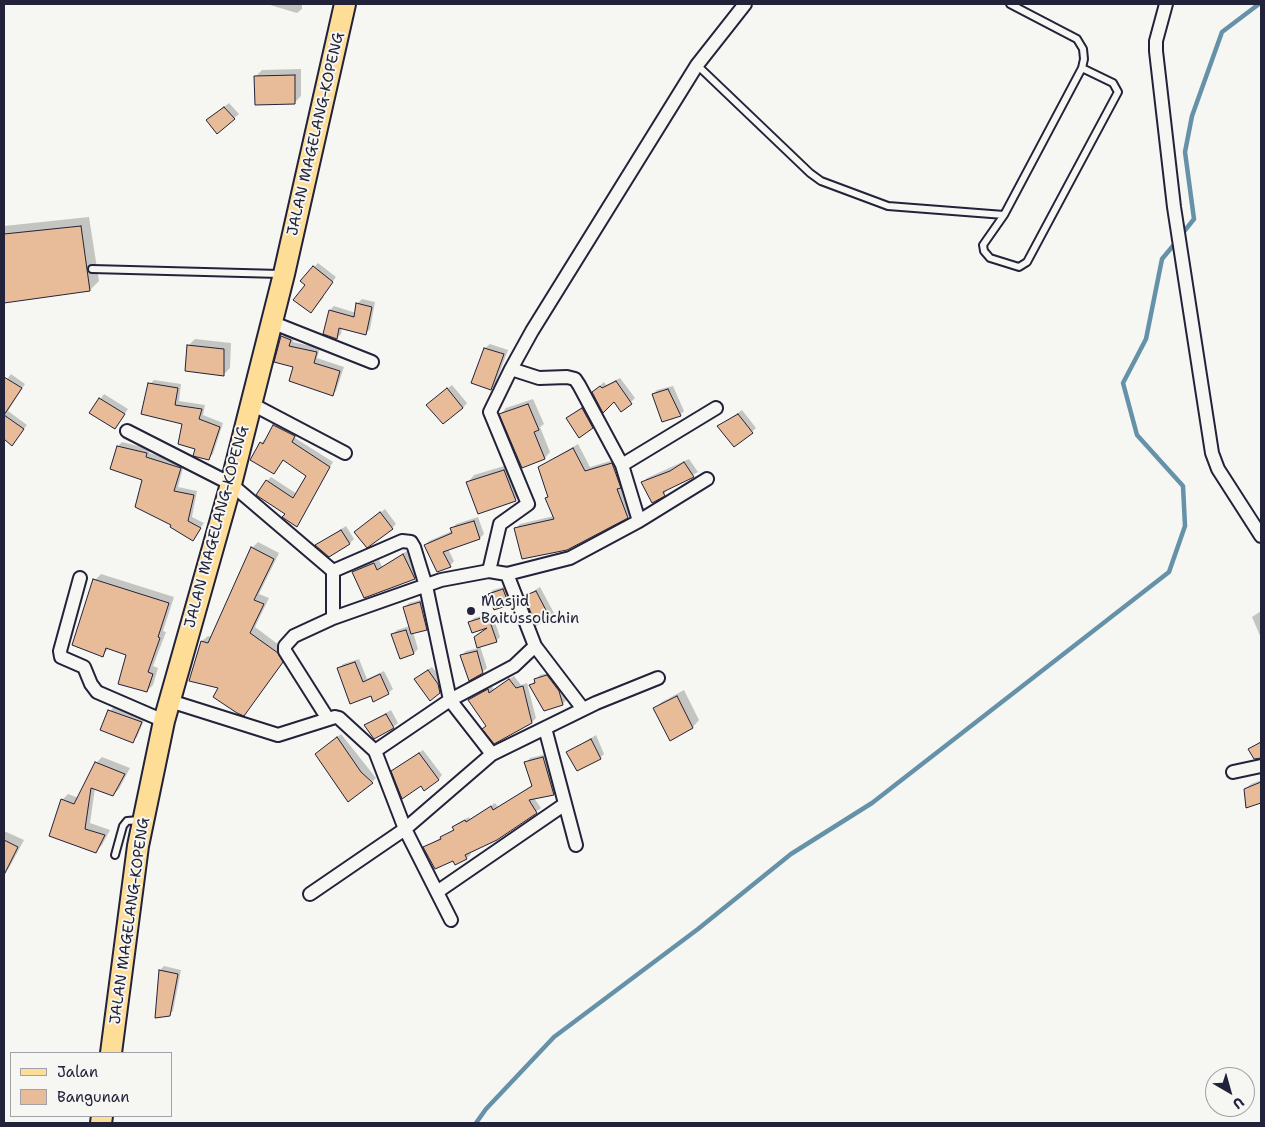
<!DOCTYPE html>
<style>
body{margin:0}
#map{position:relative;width:1265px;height:1127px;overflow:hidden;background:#f6f6f2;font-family:"Shantell Sans",sans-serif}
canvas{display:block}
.frame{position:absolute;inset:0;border:5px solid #22223b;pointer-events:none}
.legend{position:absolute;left:10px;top:1052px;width:162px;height:65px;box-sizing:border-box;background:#f6f6f2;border:1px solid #a1a1a9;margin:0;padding:6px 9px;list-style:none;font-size:15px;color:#22223b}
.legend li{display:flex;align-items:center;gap:10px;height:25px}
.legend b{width:25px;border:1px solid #a1a1a9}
.north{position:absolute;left:1205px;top:1067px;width:50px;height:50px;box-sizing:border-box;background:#f6f6f2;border:1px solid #a1a1a9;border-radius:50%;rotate:142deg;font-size:14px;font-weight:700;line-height:20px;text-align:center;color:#22223b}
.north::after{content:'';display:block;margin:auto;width:18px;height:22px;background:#22223b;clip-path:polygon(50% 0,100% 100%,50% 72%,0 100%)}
</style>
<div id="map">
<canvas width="1265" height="1127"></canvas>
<div class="frame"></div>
<ul class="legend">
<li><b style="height:6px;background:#fedd96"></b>Jalan</li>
<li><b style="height:14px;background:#e8bc98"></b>Bangunan</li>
</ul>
<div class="north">U</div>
</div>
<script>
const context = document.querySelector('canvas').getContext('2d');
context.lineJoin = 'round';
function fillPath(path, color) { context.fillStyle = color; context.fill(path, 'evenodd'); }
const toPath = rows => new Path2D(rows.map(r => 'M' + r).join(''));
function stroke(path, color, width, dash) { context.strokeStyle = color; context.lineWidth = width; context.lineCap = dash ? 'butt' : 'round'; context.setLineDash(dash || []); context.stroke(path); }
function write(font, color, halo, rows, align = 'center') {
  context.font = font + ' "Shantell Sans",sans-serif'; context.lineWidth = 4; context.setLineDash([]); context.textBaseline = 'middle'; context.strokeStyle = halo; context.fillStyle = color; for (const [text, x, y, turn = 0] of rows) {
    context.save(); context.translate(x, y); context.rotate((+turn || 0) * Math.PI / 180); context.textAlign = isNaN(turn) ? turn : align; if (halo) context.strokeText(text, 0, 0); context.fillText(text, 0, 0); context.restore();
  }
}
fillPath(toPath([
 [302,4,302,9,297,13,270,5],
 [301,69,301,96,294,103,255,77,262,70],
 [229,103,239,114,217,133,207,120],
 [89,217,99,281,90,290,4,302,4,226],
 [318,263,336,277,322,296,324,297,311,312,306,285,301,281],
 [362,299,375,302,370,329,366,333,342,327,341,334,337,338,330,310,334,306,356,313,357,304],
 [286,333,294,336,293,342,320,348,317,358,344,367,336,391,332,395,294,366,282,337],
 [195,339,231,343,230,368,223,375,188,346],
 [490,344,508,350,495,385,491,389,485,348],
 [11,374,25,384,8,411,27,425,12,444,4,437,4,383],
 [620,378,635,398,621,411,614,400,593,392,604,382,606,385],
 [154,380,181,384,179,401,205,405,203,415,223,423,213,454,209,458,197,448,184,423,150,384],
 [452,385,467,403,463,408,432,401],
 [673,386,684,411,680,415,653,394,657,390],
 [104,394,128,409,115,428,91,412],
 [533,399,544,424,540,427,550,452,545,458,522,466,501,414,506,408],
 [586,404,596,423,592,427,567,418],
 [742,410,756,428,735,446,719,426],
 [279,421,299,432,295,438,333,462,296,526,267,481,271,477,297,494,307,476,284,459,273,473,261,443,265,439,267,440],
 [122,442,150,449,149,453,184,464,178,487,197,491,192,517,204,523,196,535,173,524,144,479,118,446],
 [578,444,590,467,617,459,632,512,628,517,567,549,516,528,520,524,554,516,546,499,549,496,539,467],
 [689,459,698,472,667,489,664,495,643,482,647,478],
 [511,464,522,493,515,500,468,482,474,475],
 [385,509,396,524,392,528,360,528],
 [478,517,484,534,480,538,448,549,454,561,450,566,425,545,429,541,452,531,452,529,456,524],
 [346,526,354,539,350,543,329,555,317,545],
 [258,542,279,553,259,594,269,598,255,627,283,648,288,656,244,714,220,688,202,641,208,636,212,637,252,548],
 [407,551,419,574,415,578,365,597,354,572,358,568,379,560,382,567],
 [101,574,174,597,163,631,166,632,153,666,158,668,153,685,147,691,128,655,109,648,102,656,95,580],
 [507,586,513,600,508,604,489,594,493,590],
 [540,587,554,613,549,617,526,596],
 [424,599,431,625,426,629,413,632,418,649,414,653,401,658,393,634,397,630,410,626,405,607,409,603],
 [1261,611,1261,638,1252,617],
 [492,613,500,637,496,641,480,646,487,668,482,672,462,655,466,651,479,648,475,638,488,627,470,622,474,618],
 [359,659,367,679,384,671,393,689,388,693,371,694,339,669,343,664],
 [432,667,442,679,444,688,439,692,420,675],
 [552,672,563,687,567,699,563,704,544,710,531,685,540,675],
 [514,676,521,685,527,683,536,718,532,722,487,725,469,700,492,686,494,690],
 [684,690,699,720,693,727,670,739,655,708,662,702],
 [114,707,145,718,137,737,133,741,110,711],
 [391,710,398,723,393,727,365,725],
 [341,734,376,778,372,782,321,750],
 [596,735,604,754,600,758,568,752],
 [1261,741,1261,757,1255,758,1250,749],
 [423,750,442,775,438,780,421,784,397,767],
 [547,754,557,789,553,793,534,798,541,808,536,812,469,851,471,854,467,858,456,863,454,859,425,847,455,829,458,823,469,817,470,819,495,803,498,807,533,785,526,763,530,758],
 [102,757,130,768,119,789,113,795,95,788,90,823,110,830,102,845,96,851,62,800,68,794,79,798,96,763],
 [1261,780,1261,801,1247,806,1245,789,1251,784],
 [4,831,24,840,9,868,4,874],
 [164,966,181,970,173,1011,169,1015,160,970]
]), '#0003');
stroke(toPath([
 [1182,234,1194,219,1185,152,1192,116,1222,32,1259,4],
 [476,1123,486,1109,554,1037,698,929,791,854,872,803,1169,572,1185,526,1183,486,1137,435,1123,383,1146,339,1162,259,1177,241]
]), '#6592a9', 4.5);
const building = toPath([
 [295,75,295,104,255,105,254,76,295,75],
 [224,107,235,119,217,134,206,120,224,107],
 [81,226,90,291,4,303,4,234,81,226],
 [313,266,333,282,311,313,293,300,305,285,300,281,313,266],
 [356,303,372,307,366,335,339,328,337,339,323,334,329,310,354,317,356,303],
 [281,336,291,340,289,346,317,352,314,363,340,371,333,396,289,381,293,367,274,362,281,336],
 [187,345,224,349,224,376,185,371,187,345],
 [484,348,504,354,491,390,471,383,484,348],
 [4,377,22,388,4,415,24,429,12,446,4,439,4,377],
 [616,381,632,404,621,412,614,402,603,413,592,392,600,386,602,388,616,381],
 [148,383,178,388,175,405,202,409,199,419,220,427,209,460,193,456,195,449,178,444,182,424,141,414,148,383],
 [447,388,463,408,443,424,426,405,447,388],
 [668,389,681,416,662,422,652,394,668,389],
 [99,398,125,414,115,429,89,413,99,398],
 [528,404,539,430,534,432,545,459,522,468,499,414,528,404],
 [582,408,593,428,579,438,566,418,582,408],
 [738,414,753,433,734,447,717,426,738,414],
 [273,425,295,436,292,442,330,467,297,527,282,517,285,514,256,495,266,480,293,498,306,476,283,460,274,474,250,460,260,442,263,444,273,425],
 [117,446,147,453,146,457,181,468,174,491,194,495,188,521,201,528,193,541,170,527,171,525,135,507,142,480,110,469,117,446],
 [573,448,585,471,612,463,621,488,617,489,628,518,567,550,522,559,514,528,554,519,545,498,548,497,538,467,573,448],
 [684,462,694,477,663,492,665,496,652,503,641,482,670,471,684,462],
 [504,470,516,501,478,514,466,482,504,470],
 [380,512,393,529,367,548,354,532,380,512],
 [474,521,480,539,443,552,451,567,437,572,424,545,452,533,450,528,474,521],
 [341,530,350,544,329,557,315,545,341,530],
 [251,547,274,559,254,600,264,604,250,633,278,653,283,662,244,716,237,713,213,697,218,688,189,681,201,641,208,643,251,547],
 [403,554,415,579,364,598,352,572,374,563,377,570,403,554],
 [93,579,169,603,158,637,160,638,148,672,153,674,147,692,118,684,126,655,106,648,103,657,72,645,93,579],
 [503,589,509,605,494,610,488,594,503,589],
 [536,591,550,618,536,625,524,596,536,591],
 [420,602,427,630,411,634,403,607,420,602],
 [488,616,497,642,477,648,474,637,487,628,472,633,468,622,488,616],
 [406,630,414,654,400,659,391,634,406,630],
 [477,651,483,673,469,681,460,655,477,651],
 [355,662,363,682,380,674,389,694,373,702,371,696,350,704,337,668,355,662],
 [428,670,438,684,440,693,430,701,414,679,428,670],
 [547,675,559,691,563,705,544,711,529,685,535,683,534,679,547,675],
 [509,679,516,688,523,686,532,723,494,744,482,729,486,726,468,700,488,689,489,693,509,679],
 [677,696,693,728,670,741,653,708,677,696],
 [108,710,142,722,133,743,100,730,108,710],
 [386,714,394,728,374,739,364,725,386,714],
 [337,737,361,772,373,783,348,802,315,754,337,737],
 [591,739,601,759,577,771,566,752,591,739],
 [1261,742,1261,758,1254,759,1248,749,1261,742],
 [419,753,439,780,424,791,421,786,402,799,391,771,419,753],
 [543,757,554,795,529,800,537,813,497,840,465,855,467,859,455,865,453,861,435,869,423,847,441,839,440,837,454,830,452,827,465,820,466,822,491,806,493,810,532,786,524,762,543,757],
 [95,762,125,774,113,796,91,788,85,829,105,835,96,853,49,836,61,799,74,804,95,762],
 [1261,782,1261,803,1246,808,1244,789,1261,782],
 [4,840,18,847,4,875,4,840],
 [159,970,178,974,170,1016,155,1018,159,970]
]);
fillPath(building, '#e8bc98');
stroke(building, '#22223b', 1);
const service = toPath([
 [697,65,810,173,821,181,888,206,1004,215,1082,68,1084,59,1083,49,1077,39,1010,4],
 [1004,215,983,245,984,251,990,258,1019,267,1027,262,1118,92,1113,83,1082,68],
 [92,269,280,274],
 [115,855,123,826,127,821,140,820]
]);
const minor = toPath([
 [1166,4,1156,41,1156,51,1174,207,1212,453,1218,469,1261,536],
 [271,322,372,362],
 [250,403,345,453],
 [127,431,231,484,333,571,402,541,411,542,414,547,426,586,450,700,492,754,405,829,310,894],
 [622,465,716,408],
 [639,521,622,465,579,385,575,379,567,377,539,378,511,369,532,331,697,65,745,4],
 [333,571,333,618],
 [489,571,500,524,528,504,490,412,511,369],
 [80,578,60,651,61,657,84,667,91,684,97,692,164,721],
 [535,646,583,709],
 [170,701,278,735,335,717,339,718,375,751,405,829,451,920],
 [328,719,285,651,285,646,294,636,333,618,441,580,489,571,507,574,570,558,639,521,707,479],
 [545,728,576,845],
 [375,751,450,700,514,666,535,646,507,574],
 [492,754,596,703,658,678],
 [1233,772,1261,766],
 [437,892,565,804]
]);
const primary = toPath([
 [111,1053,138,846,164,721,231,484,284,274,345,4],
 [101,1123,102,1116]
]);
stroke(service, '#22223b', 10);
stroke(minor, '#22223b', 16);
stroke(primary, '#22223b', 24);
stroke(service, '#f6f6f2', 6);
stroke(minor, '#f6f6f2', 12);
stroke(primary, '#fedd96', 20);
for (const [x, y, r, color] of [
 [471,611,5,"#22223b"]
]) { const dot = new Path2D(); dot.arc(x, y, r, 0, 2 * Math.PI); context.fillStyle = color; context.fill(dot); stroke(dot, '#f6f6f2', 2); }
write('15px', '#22223b', '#f6f6f2', [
 ["JALAN MAGELANG-KOPENG",316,134,-77],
 ["JALAN MAGELANG-KOPENG",217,527,-75],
 ["JALAN MAGELANG-KOPENG",130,921,-82]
]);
write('15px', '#22223b', '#f6f6f2', [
 ["Masjid",481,602],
 ["Baitussolichin",481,619]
], 'left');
</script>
